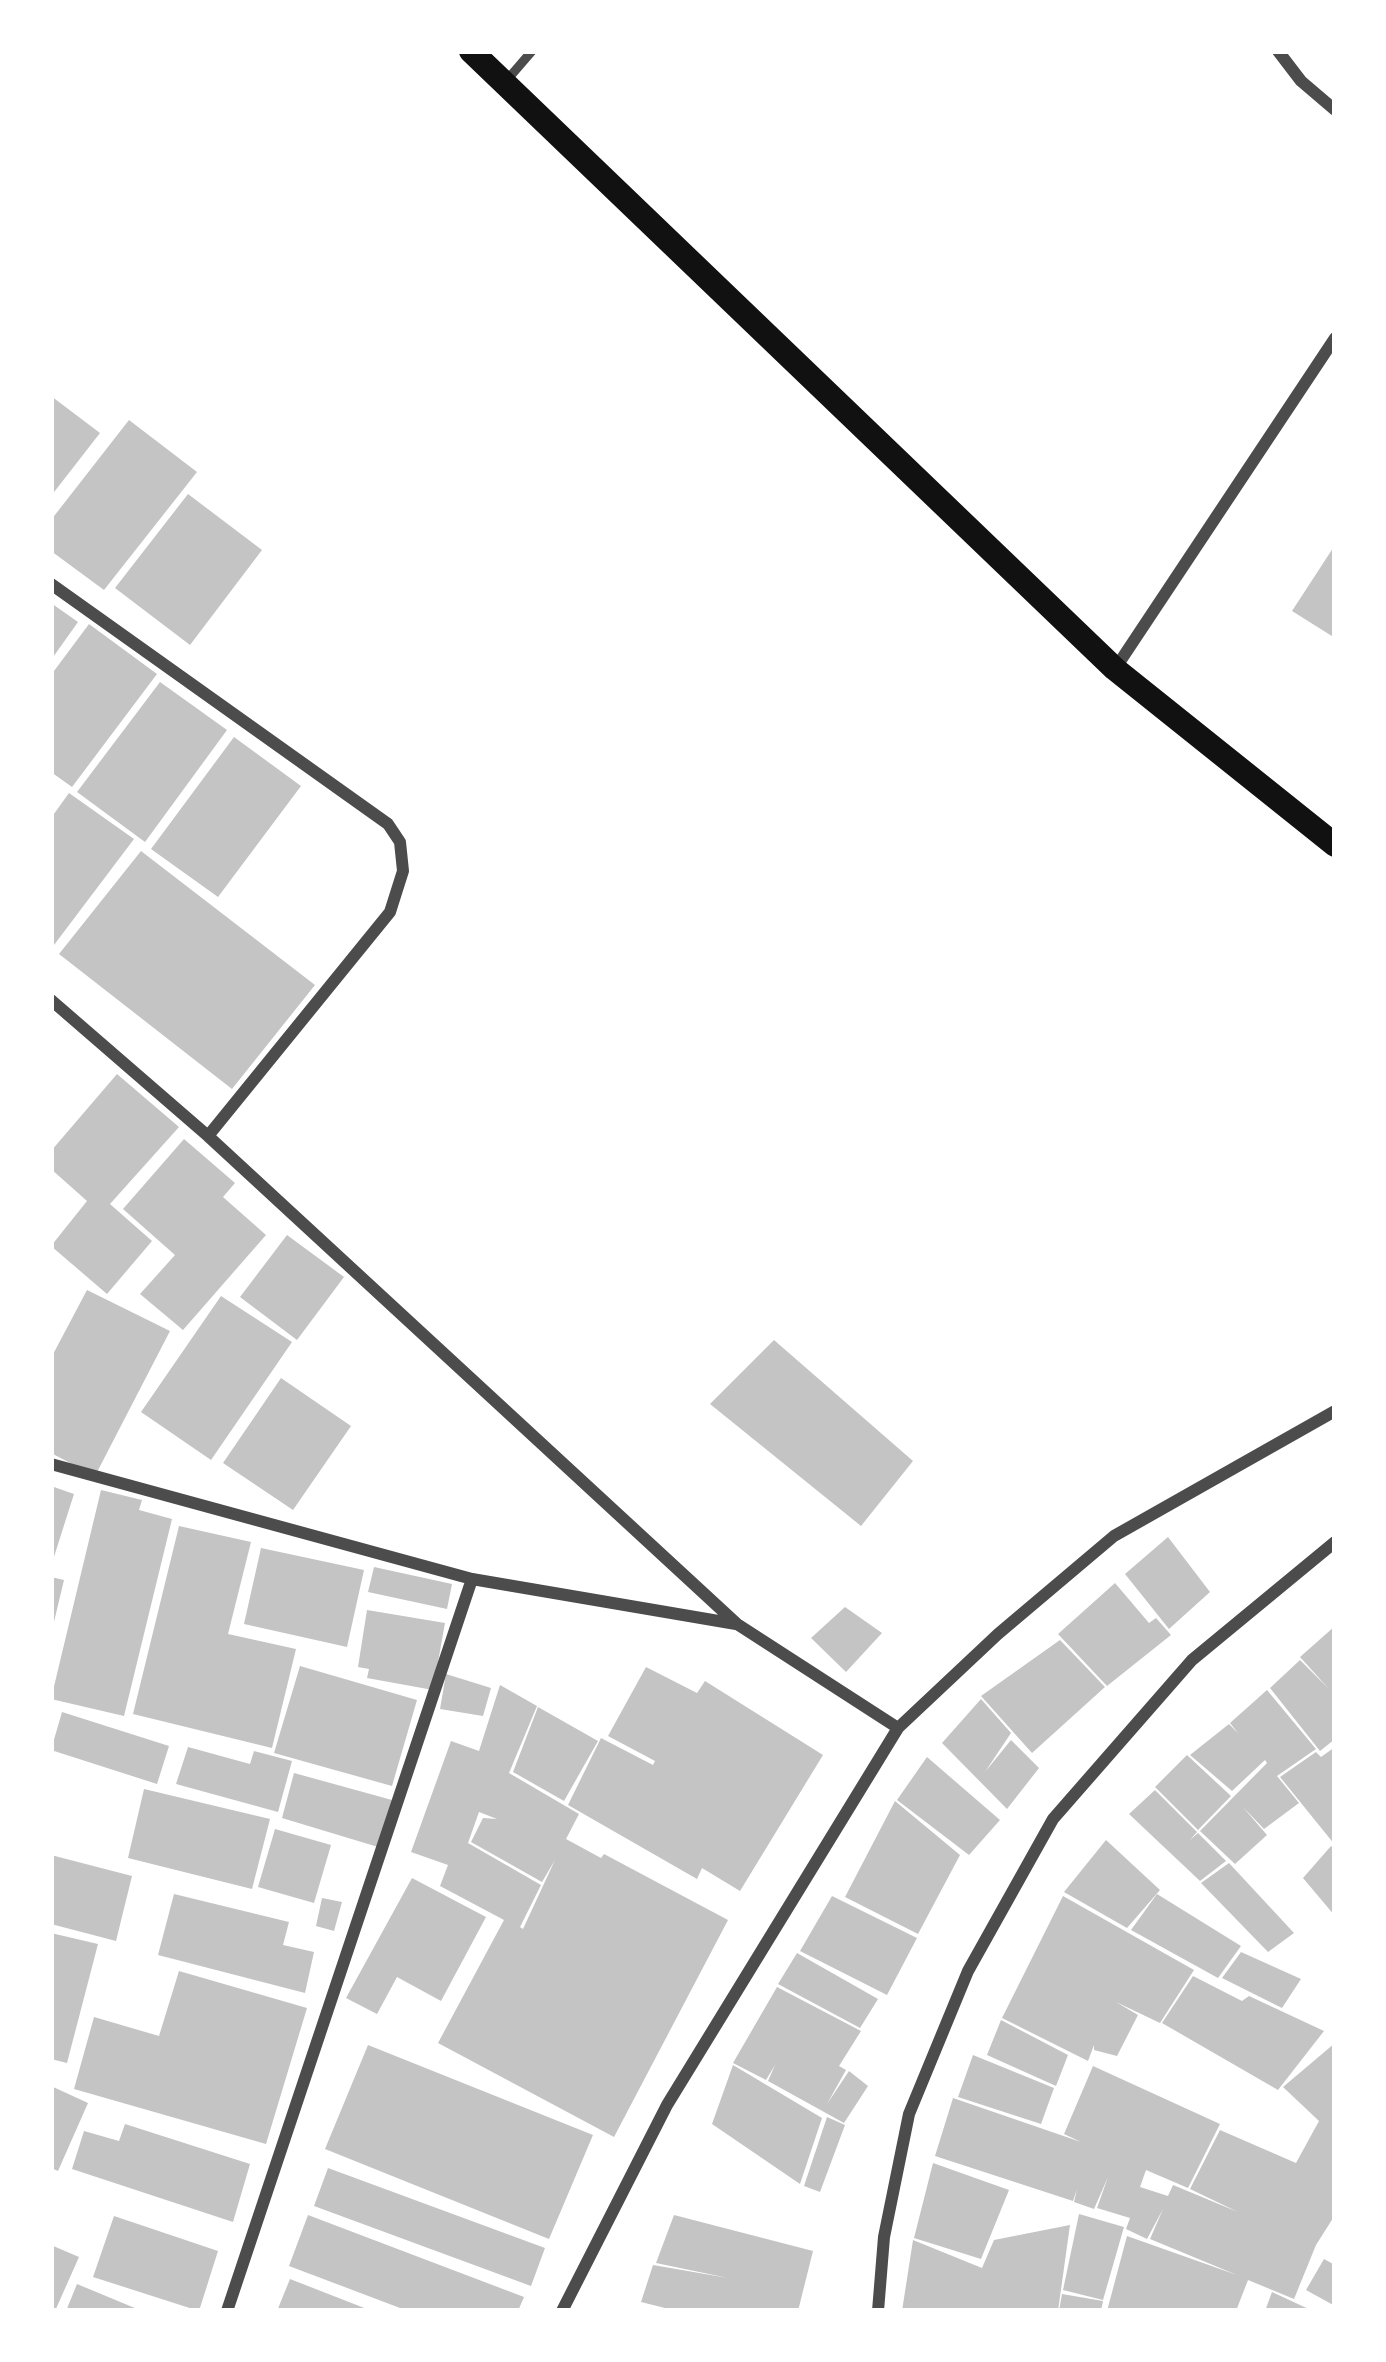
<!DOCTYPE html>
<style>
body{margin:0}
#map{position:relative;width:1386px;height:2362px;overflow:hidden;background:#fff;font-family:Spectral,serif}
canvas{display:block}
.frame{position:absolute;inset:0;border:54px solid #fff;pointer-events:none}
</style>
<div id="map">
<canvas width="1386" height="2362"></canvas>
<div class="frame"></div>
</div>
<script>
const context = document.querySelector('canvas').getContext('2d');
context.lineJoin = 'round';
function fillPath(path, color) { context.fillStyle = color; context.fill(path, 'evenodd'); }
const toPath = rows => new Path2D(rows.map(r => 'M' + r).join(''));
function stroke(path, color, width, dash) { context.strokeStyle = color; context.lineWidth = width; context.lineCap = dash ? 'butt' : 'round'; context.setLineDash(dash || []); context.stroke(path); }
fillPath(toPath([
 [51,396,100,433,51,496],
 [129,420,197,472,104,590,51,551,51,520],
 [188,494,262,550,190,645,115,588],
 [1335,545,1335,638,1292,611],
 [51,603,78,622,51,660],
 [89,624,157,674,72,787,51,772,51,675],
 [160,682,227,730,145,842,77,792],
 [234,737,301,786,218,897,151,849],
 [69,793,134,839,54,945,51,943,51,818],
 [141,851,315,985,232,1089,59,954],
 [117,1074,179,1127,110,1204,152,1241,107,1294,51,1246,87,1201,51,1169,51,1151],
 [184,1139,235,1183,223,1197,266,1235,183,1330,140,1294,175,1255,123,1209],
 [287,1235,344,1277,297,1340,240,1297],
 [87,1290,170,1331,95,1476,51,1453,51,1358],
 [221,1296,292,1342,211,1460,141,1412],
 [774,1340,913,1461,861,1526,710,1404],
 [281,1378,351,1426,293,1510,223,1463],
 [51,1486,74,1494,52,1563,51,1562],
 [101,1490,142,1500,139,1510,172,1519,124,1716,51,1699],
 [179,1526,251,1542,228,1634,296,1649,272,1748,133,1714],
 [1168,1537,1210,1592,1169,1629,1125,1574],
 [261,1548,364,1570,347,1647,244,1624],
 [374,1567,452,1584,447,1609,368,1592],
 [51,1577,64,1580,53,1626,51,1626],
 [1115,1583,1149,1623,1156,1618,1171,1635,1107,1686,1058,1634],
 [845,1607,882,1633,846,1672,811,1638],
 [367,1610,445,1623,433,1690,367,1678,369,1669,358,1667],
 [1335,1626,1335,1739,1320,1751,1270,1688,1300,1660,1329,1689,1300,1657],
 [1060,1640,1105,1687,1032,1753,981,1696],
 [300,1666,417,1700,392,1786,274,1753],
 [646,1667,697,1693,705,1681,823,1755,740,1891,702,1868,697,1879,568,1805,601,1738,653,1765,655,1761,608,1736],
 [446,1674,491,1688,483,1716,440,1709],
 [500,1685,537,1706,509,1773,579,1814,566,1839,601,1858,604,1854,728,1920,614,2137,438,2043,504,1920,440,1886,448,1865,411,1852,451,1741,479,1751],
 [479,1812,497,1819,483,1818,471,1842,542,1882,555,1860,523,1929,520,1927,541,1885,468,1843],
 [1267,1690,1316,1749,1277,1776,1299,1803,1264,1829,1242,1806,1267,1835,1235,1864,1200,1831,1267,1763,1265,1760,1232,1791,1190,1755,1229,1724,1238,1733,1230,1723],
 [981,1699,1011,1733,985,1772,1011,1740,1039,1768,1007,1809,942,1743],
 [538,1707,598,1741,564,1801,513,1772],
 [62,1712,169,1746,157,1784,51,1750],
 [188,1747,250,1764,254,1751,292,1761,278,1812,176,1784],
 [1335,1747,1335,1845,1280,1777,1316,1752,1321,1757],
 [1187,1755,1231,1796,1198,1830,1155,1787],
 [927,1757,1000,1820,969,1855,897,1800],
 [294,1773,392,1800,378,1847,282,1818],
 [144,1789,270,1819,252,1889,128,1858],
 [1155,1790,1197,1832,1190,1840,1198,1833,1226,1861,1200,1881,1129,1814],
 [895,1801,960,1855,918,1934,845,1897],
 [275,1829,331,1845,314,1903,258,1887],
 [1106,1840,1160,1890,1127,1928,1064,1892],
 [1331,1846,1335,1850,1335,1916,1303,1878],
 [51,1855,132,1876,116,1941,51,1924],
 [1229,1863,1294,1933,1268,1952,1201,1883],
 [412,1878,486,1917,441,2001,397,1977,377,2014,346,1998],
 [174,1894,289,1922,283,1945,314,1952,305,1993,158,1955],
 [1157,1894,1241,1946,1218,1978,1131,1930],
 [832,1896,917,1938,887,1995,800,1951],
 [1063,1896,1194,1970,1160,2023,1116,2002,1138,2015,1117,2056,1094,2050,1094,2045,1088,2061,1002,2018],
 [322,1898,342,1902,334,1931,316,1926],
 [51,1933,98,1944,67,2063,51,2059],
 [1241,1952,1301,1979,1282,2008,1222,1978],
 [797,1953,878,1999,860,2028,778,1984],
 [179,1971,307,2008,266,2144,74,2089,94,2017,159,2036],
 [1193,1976,1242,2001,1249,1996,1324,2031,1278,2090,1162,2023],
 [777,1987,861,2031,839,2066,846,2070,827,2104,849,2071,868,2086,844,2123,768,2081,775,2065,766,2080,733,2063],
 [1001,2020,1068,2055,1056,2086,987,2055],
 [1335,2043,1335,2215,1316,2245,1294,2299,1248,2280,1236,2311,1107,2311,1127,2236,1237,2275,1150,2239,1163,2209,1147,2239,1126,2229,1130,2218,1097,2208,1108,2177,1094,2209,1074,2202,1077,2189,1073,2201,935,2156,953,2098,1081,2142,1064,2134,1093,2066,1220,2124,1188,2188,1146,2170,1140,2187,1168,2196,1173,2185,1238,2212,1190,2189,1220,2130,1296,2163,1319,2121,1283,2087],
 [368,2045,593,2135,549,2239,325,2149],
 [973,2055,1054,2088,1041,2124,958,2097],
 [733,2065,822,2118,800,2184,712,2124],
 [51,2086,88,2103,58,2171,51,2168],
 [827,2117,845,2125,820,2192,804,2186],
 [125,2124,250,2164,233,2222,72,2169,84,2131,119,2141],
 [933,2163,1009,2190,981,2259,914,2238],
 [328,2168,545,2248,531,2286,314,2206],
 [1079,2214,1124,2227,1103,2300,1063,2290],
 [308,2215,524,2297,518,2311,408,2311,289,2266],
 [674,2215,813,2251,798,2311,677,2311,641,2302,653,2265,728,2278,656,2263],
 [114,2216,218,2251,199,2311,93,2277],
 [1070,2225,1058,2311,902,2311,913,2240,982,2268,994,2240],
 [51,2245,79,2257,55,2311,51,2311],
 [1324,2259,1335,2265,1335,2306,1306,2290],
 [290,2279,372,2311,277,2311],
 [77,2284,142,2311,66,2311],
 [1272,2292,1313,2311,1265,2311],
 [1062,2294,1103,2301,1101,2311,1059,2311]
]), '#c4c4c4');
stroke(toPath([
 [507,80,532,51]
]), '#4c4c4c', 9);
stroke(toPath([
 [1278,51,1301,81,1335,110],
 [51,584,388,824,400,842,403,871,390,912,208,1136],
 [1115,669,1335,338],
 [51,1000,208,1136,737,1624,898,1728],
 [51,1464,472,1579,736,1624],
 [227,2311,472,1579],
 [562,2311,667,2105,898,1728,998,1634,1114,1536,1335,1411],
 [878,2311,884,2237,909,2114,968,1971,1053,1819,1192,1660,1335,1542]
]), '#4c4c4c', 12);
stroke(toPath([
 [471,51,1115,669,1335,845]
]), '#111', 24);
</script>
